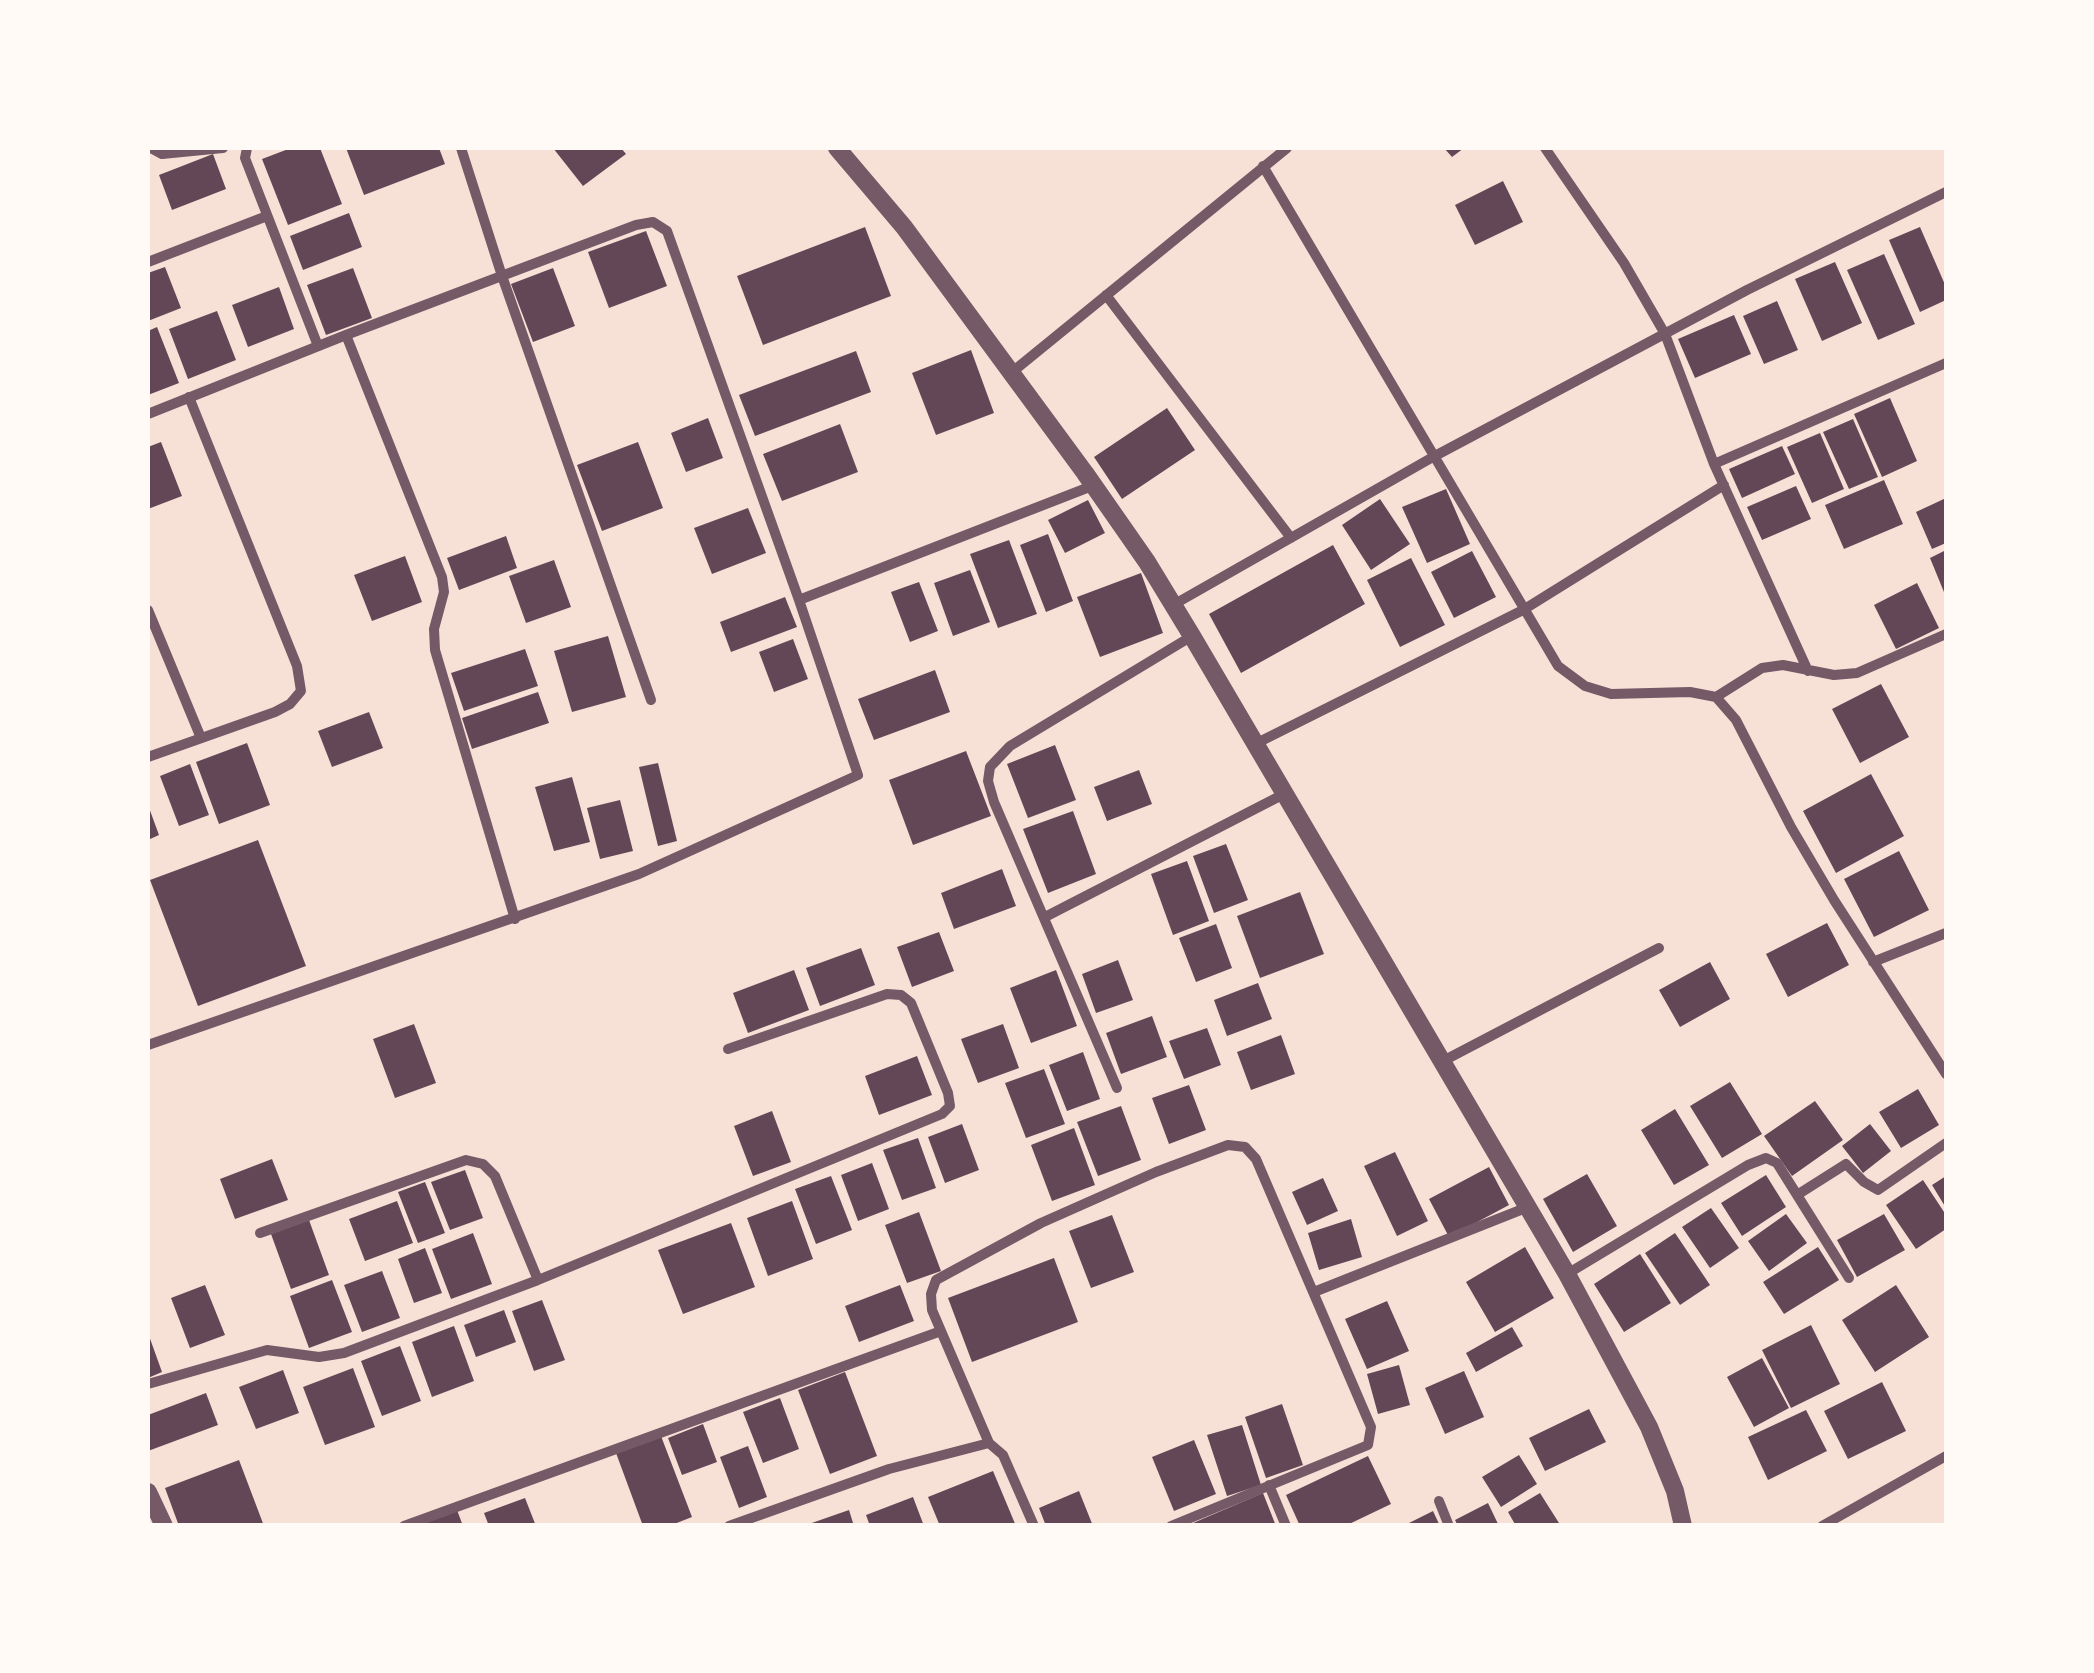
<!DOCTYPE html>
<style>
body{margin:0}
#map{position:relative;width:2094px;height:1673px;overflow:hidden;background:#f7e1d7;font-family:"Roboto Condensed",sans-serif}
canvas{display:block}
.frame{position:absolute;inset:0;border:150px solid #fffaf5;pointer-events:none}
</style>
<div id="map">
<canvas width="2094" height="1673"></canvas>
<div class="frame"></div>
</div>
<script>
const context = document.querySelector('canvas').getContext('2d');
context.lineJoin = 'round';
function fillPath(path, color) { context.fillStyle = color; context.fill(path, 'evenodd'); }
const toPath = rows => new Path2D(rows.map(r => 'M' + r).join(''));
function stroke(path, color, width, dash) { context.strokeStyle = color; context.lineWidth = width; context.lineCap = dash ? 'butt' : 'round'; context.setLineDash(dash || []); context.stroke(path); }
fillPath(toPath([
 [291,148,320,148,342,204,288,225,262,159],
 [346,148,439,148,445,164,364,195],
 [553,148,621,148,626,154,583,186],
 [1444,148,1464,148,1452,157],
 [213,154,226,189,172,210,159,175],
 [1503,181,1523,222,1475,245,1455,205],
 [349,213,362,247,303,270,290,236],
 [865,227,891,296,763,345,737,276],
 [1920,227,1946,287,1946,300,1920,312,1889,240],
 [646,231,667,286,609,308,588,252],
 [1884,254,1915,324,1878,340,1847,270],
 [1835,262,1862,323,1822,341,1795,279],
 [165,267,181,308,148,321,148,273],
 [353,268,372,318,326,335,307,285],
 [553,268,575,326,533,342,511,284],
 [279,287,294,329,248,347,232,305],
 [1777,301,1798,350,1764,364,1743,316],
 [217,311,236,360,188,379,169,329],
 [1734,315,1751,354,1695,378,1678,339],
 [157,327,179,383,148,395,148,331],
 [971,350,994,413,936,435,912,373],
 [856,351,871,392,755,436,739,395],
 [1890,398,1917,461,1882,477,1854,414],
 [1167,408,1195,450,1122,499,1094,457],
 [708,418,723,458,686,472,671,433],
 [1853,419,1878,477,1849,489,1823,432],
 [840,424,858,472,782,501,763,454],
 [1820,433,1844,489,1812,503,1787,447],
 [161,442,182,496,148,509,148,447],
 [638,442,663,508,602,531,577,465],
 [1782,446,1795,474,1742,498,1729,469],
 [1884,480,1903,524,1844,549,1825,505],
 [1796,486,1811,519,1762,540,1747,507],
 [1446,489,1470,544,1427,563,1402,507],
 [1946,498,1946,543,1932,549,1916,512],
 [1380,499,1410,544,1371,570,1342,525],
 [1088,500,1105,533,1065,553,1048,520],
 [748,508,766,553,712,574,694,528],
 [1048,534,1073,601,1046,612,1020,545],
 [506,536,517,568,459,590,447,558],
 [1009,540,1037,614,998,628,970,554],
 [1333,545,1365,604,1241,673,1209,614],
 [1946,550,1946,597,1930,558],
 [1472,551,1496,597,1454,618,1431,572],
 [405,556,422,602,372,621,354,575],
 [1411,558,1445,625,1400,647,1367,580],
 [554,560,571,607,526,623,509,576],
 [970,570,990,622,953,636,934,583],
 [1141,573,1163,633,1100,657,1077,597],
 [919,582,938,631,910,642,891,592],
 [1917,583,1939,628,1896,649,1874,605],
 [785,597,797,627,731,652,720,622],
 [608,636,626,697,572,712,554,651],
 [793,639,808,679,774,692,759,652],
 [525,649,538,686,464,711,451,673],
 [935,670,950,712,874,740,858,699],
 [1881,684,1909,737,1860,763,1832,709],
 [538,692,549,723,472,749,462,718],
 [369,712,383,748,332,767,318,731],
 [247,743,270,805,219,824,196,762],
 [1055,745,1076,800,1028,818,1007,764],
 [966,751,991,816,913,845,889,780],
 [658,763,677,841,658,846,639,767],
 [190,764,209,815,179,826,160,776],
 [1139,770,1152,804,1107,821,1094,787],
 [1871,774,1904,836,1836,873,1803,811],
 [572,777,590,842,554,851,535,787],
 [620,800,633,851,600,859,587,808],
 [148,805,159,835,148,840],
 [1073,811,1096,874,1048,893,1023,829],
 [258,840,306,966,198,1006,150,880],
 [1226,844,1248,900,1214,913,1193,856],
 [1899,851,1929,910,1874,937,1844,879],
 [1187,861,1209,921,1173,935,1151,874],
 [1002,869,1016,906,954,929,941,893],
 [1300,892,1324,954,1260,978,1237,916],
 [1827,923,1849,965,1788,997,1766,954],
 [1216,924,1232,968,1196,982,1179,938],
 [939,932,954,971,912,987,897,947],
 [861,948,875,985,820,1006,806,968],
 [1118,960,1133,1000,1096,1013,1082,974],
 [1710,962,1730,999,1680,1027,1659,990],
 [794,970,809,1010,748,1033,733,993],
 [1056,970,1077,1026,1031,1043,1010,988],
 [1258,983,1272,1019,1227,1036,1214,1000],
 [1152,1016,1167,1057,1121,1074,1106,1033],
 [414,1024,436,1083,395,1098,373,1039],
 [1003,1024,1019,1068,978,1083,961,1039],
 [1207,1028,1221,1065,1184,1079,1169,1041],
 [1281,1035,1295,1074,1251,1090,1237,1052],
 [1083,1052,1100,1099,1067,1111,1049,1065],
 [917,1056,932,1095,879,1115,865,1076],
 [1044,1069,1065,1124,1026,1138,1005,1083],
 [1730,1082,1762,1134,1722,1158,1690,1106],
 [1189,1085,1206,1130,1169,1144,1152,1098],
 [1918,1089,1939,1125,1901,1148,1879,1112],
 [1815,1101,1843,1140,1792,1176,1764,1136],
 [1121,1106,1141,1160,1098,1176,1077,1122],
 [1675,1109,1709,1165,1674,1185,1641,1130],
 [772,1111,791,1162,753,1176,734,1126],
 [962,1124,979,1170,945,1183,928,1137],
 [1870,1124,1891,1151,1863,1173,1842,1146],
 [1074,1128,1095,1185,1052,1201,1031,1145],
 [918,1138,936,1188,902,1200,883,1150],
 [1395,1152,1428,1221,1397,1236,1364,1166],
 [272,1159,288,1200,235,1219,220,1179],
 [872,1163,889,1209,858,1221,841,1175],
 [1489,1167,1509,1205,1449,1237,1429,1199],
 [465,1170,483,1218,450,1230,431,1182],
 [1587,1174,1617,1226,1573,1252,1543,1199],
 [1766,1175,1786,1207,1742,1236,1721,1203],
 [831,1176,852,1230,816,1244,795,1189],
 [1946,1176,1946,1208,1932,1185],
 [1323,1178,1338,1211,1307,1225,1292,1192],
 [1923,1180,1946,1215,1946,1229,1916,1249,1886,1205],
 [425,1182,445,1233,418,1243,398,1192],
 [397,1201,413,1243,365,1261,349,1219],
 [792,1201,813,1259,768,1276,747,1218],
 [1711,1208,1739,1248,1710,1268,1682,1227],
 [919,1212,941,1271,907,1283,885,1225],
 [1786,1214,1807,1243,1769,1271,1748,1241],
 [1884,1214,1905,1250,1857,1277,1837,1240],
 [1112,1215,1134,1272,1091,1288,1069,1231],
 [1351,1219,1362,1257,1319,1270,1308,1233],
 [309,1220,329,1275,291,1289,271,1234],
 [731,1223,755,1287,683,1314,658,1250],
 [473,1233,492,1284,451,1299,432,1249],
 [1675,1233,1710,1285,1680,1305,1645,1253],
 [1525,1247,1554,1298,1495,1332,1466,1282],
 [1818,1247,1839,1280,1784,1314,1763,1282],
 [425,1248,442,1293,414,1303,398,1259],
 [1640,1254,1671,1303,1624,1332,1594,1284],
 [1054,1258,1078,1322,972,1362,948,1298],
 [382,1271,400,1318,362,1332,344,1285],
 [332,1280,352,1332,309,1348,290,1296],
 [205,1285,225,1335,190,1348,171,1298],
 [900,1285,914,1321,859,1342,845,1306],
 [1896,1285,1929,1337,1875,1372,1842,1320],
 [542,1300,565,1360,534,1371,512,1311],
 [1387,1301,1409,1351,1367,1369,1345,1319],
 [504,1310,516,1342,476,1357,464,1325],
 [1811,1325,1840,1384,1791,1408,1762,1350],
 [454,1326,474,1381,432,1397,412,1342],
 [1512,1327,1523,1346,1476,1372,1466,1353],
 [148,1333,162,1372,148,1378],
 [400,1346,421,1401,382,1416,361,1361],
 [1762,1358,1789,1408,1754,1427,1727,1377],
 [1399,1365,1410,1405,1378,1414,1367,1374],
 [353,1368,375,1427,325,1445,303,1387],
 [283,1370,299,1413,256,1429,239,1387],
 [1464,1371,1484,1417,1445,1434,1425,1388],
 [845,1372,877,1456,830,1474,798,1390],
 [1882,1382,1906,1431,1848,1459,1824,1411],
 [206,1393,218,1425,148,1451,148,1415],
 [780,1398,799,1449,763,1463,743,1412],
 [1282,1404,1303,1465,1266,1478,1245,1417],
 [1589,1409,1606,1442,1545,1471,1529,1438],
 [1806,1410,1827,1451,1768,1480,1748,1437],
 [703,1424,717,1462,682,1475,668,1438],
 [1242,1425,1261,1485,1227,1496,1207,1435],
 [661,1436,692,1517,669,1526,643,1526,616,1453],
 [1194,1440,1216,1494,1174,1511,1152,1457],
 [748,1446,767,1497,739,1508,720,1457],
 [1519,1455,1537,1484,1501,1507,1482,1477],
 [1368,1456,1391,1504,1345,1526,1300,1526,1286,1495],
 [239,1460,264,1526,179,1526,165,1488],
 [993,1471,1016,1526,940,1526,928,1497],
 [1079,1491,1093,1526,1046,1526,1039,1508],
 [1263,1493,1276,1526,1186,1526],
 [1540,1493,1559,1523,1516,1526,1508,1512],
 [913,1497,924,1526,870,1526,866,1515],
 [525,1498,536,1526,489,1526,484,1513],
 [1488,1503,1499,1526,1458,1526,1455,1520],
 [457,1510,463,1526,417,1526],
 [849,1510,854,1526,806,1526,806,1525],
 [1433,1511,1440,1526,1403,1526]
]), '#644757');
stroke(toPath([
 [151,148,162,154,223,148],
 [247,148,245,158,318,346],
 [461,148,502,276,651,700],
 [1545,148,1624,263,1665,334,1714,464,1808,671],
 [1263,166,1558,666,1585,686,1611,694,1690,692,1716,697,1736,720,1791,827,1834,900,1946,1074],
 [148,262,267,216],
 [1106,295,1291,538],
 [346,335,442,577,444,592,434,629,435,650,515,919],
 [1011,373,1287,148],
 [148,414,346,335,636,225,653,222,667,231,799,600,858,775,639,874,148,1045],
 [1714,464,1946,363],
 [799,600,1092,486],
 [1173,605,1433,457,1747,290,1946,192],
 [148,610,201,738],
 [1716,697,1762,668,1783,665,1834,675,1857,673,1946,634],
 [1257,743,1523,610,1724,485],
 [148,757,275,712,290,704,301,691,297,666,189,397],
 [1045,917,1286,793],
 [1873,962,1946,933],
 [1443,1061,1659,948],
 [1117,1088,994,802,988,781,990,767,1010,746,1192,636],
 [1797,1195,1846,1164,1864,1182,1878,1190,1946,1143],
 [260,1233,466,1160,483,1164,495,1176,538,1280],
 [1567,1274,1748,1165,1766,1158,1777,1163,1849,1278],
 [1314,1292,1528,1207],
 [148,1384,267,1350,319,1357,344,1353,538,1280,942,1114,950,1106,948,1093,911,1003,901,995,887,994,728,1049],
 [989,1443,932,1310,931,1294,936,1280,1041,1223,1156,1172,1228,1145,1245,1147,1256,1159,1371,1427,1368,1445,1171,1526],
 [1269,1485,1286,1526],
 [1439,1501,1449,1526],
 [404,1526,941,1331],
 [729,1526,889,1469,989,1443,1003,1455,1034,1526],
 [1822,1526,1946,1456]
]), '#755966', 10);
stroke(toPath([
 [837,148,904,227,1085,473,1147,562,1192,636,1567,1274,1649,1427,1675,1491,1683,1526],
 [148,1492,164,1526]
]), '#755966', 18);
</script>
